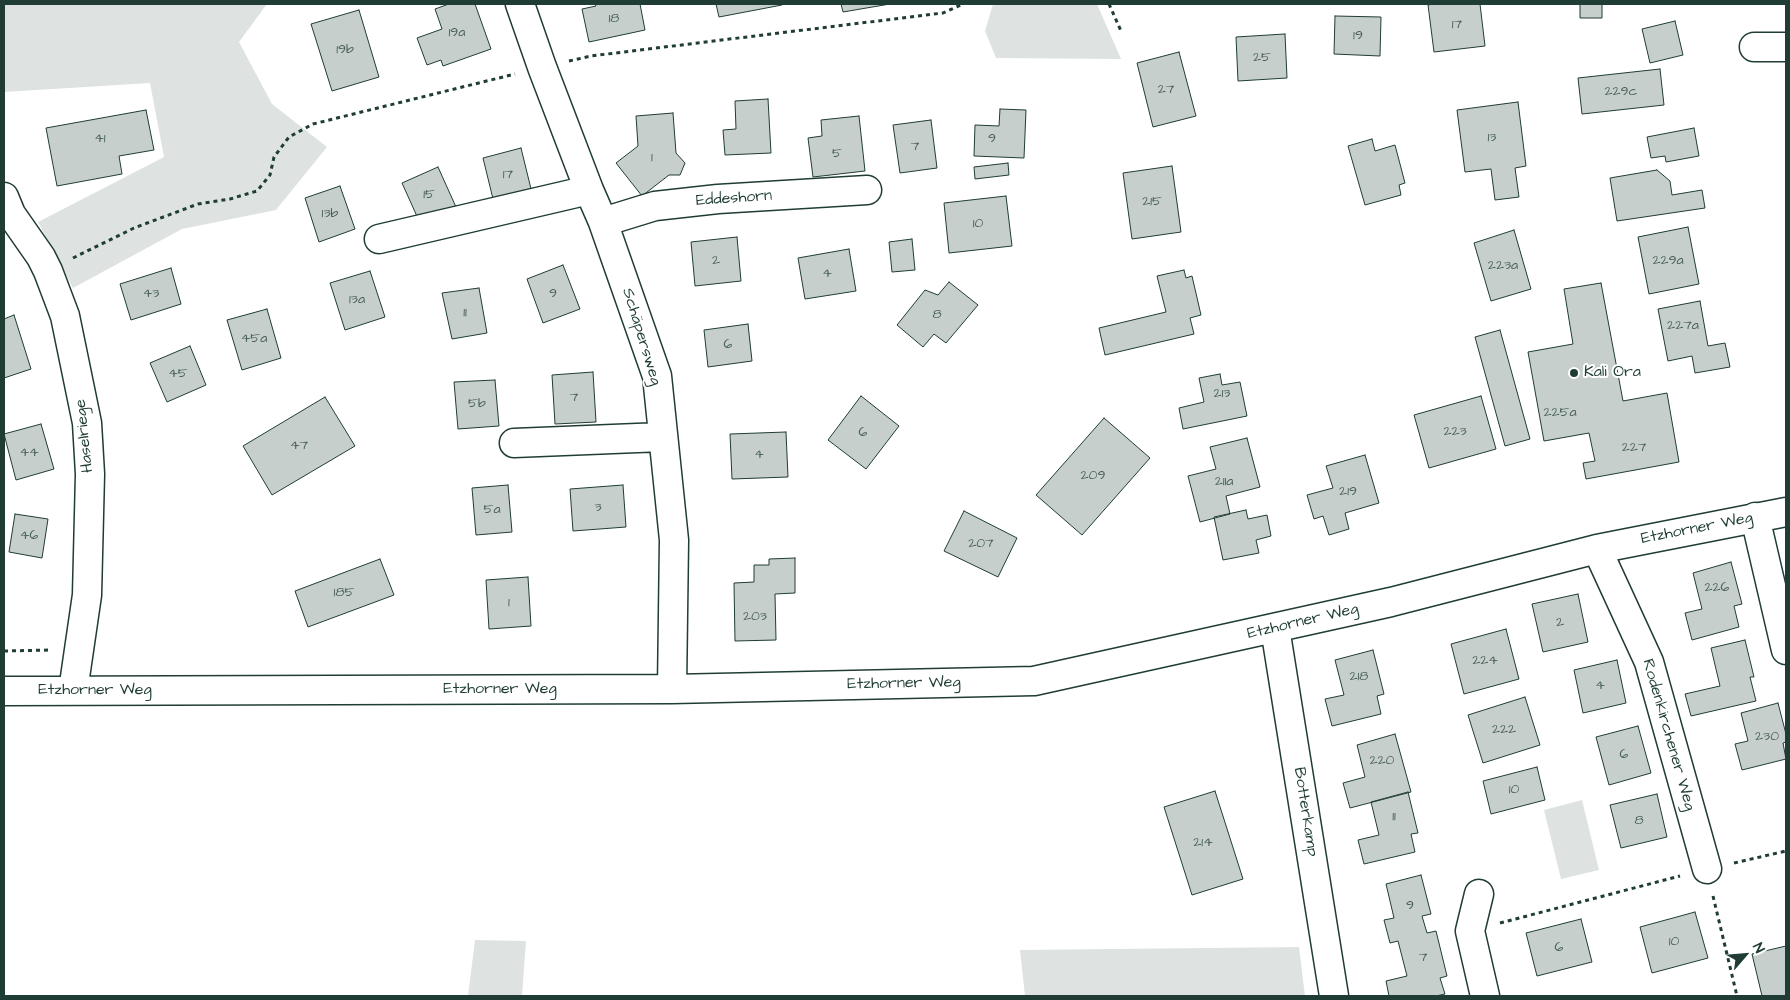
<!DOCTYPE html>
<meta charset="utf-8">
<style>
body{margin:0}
#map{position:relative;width:1790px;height:1000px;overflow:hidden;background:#fff;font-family:"Architects Daughter",sans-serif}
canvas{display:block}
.frame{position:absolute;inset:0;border:5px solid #1f3d34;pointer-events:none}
.north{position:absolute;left:1720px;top:930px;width:50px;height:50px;-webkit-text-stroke:4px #fff;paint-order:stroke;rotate:63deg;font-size:14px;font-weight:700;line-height:20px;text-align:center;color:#1f3d34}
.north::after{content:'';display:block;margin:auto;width:18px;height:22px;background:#1f3d34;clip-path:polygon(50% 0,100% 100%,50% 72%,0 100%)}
</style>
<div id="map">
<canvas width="1790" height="1000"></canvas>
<div class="frame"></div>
<div class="north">N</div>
</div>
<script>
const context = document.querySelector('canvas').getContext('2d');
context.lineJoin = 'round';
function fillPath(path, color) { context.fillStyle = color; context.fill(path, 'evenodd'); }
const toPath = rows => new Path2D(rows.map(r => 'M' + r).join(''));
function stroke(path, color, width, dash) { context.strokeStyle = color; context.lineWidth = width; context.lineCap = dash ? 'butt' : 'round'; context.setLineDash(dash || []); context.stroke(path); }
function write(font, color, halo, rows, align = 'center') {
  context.font = font + ' "Architects Daughter",sans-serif'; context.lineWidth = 4; context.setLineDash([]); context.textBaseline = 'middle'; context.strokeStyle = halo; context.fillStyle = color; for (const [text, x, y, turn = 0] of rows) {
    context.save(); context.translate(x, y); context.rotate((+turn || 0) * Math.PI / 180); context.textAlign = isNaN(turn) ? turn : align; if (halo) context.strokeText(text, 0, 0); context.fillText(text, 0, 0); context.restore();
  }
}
fillPath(toPath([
 [4,4,267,4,239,42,272,104,327,147,276,210,182,229,73,288,38,222,164,157,150,83,4,92],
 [993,4,1097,4,1121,59,996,58,985,31],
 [1582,800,1599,870,1561,879,1544,810],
 [475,940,526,941,522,996,468,996],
 [1299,947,1305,996,1025,996,1020,950]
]), '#dee3e2');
const building = toPath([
 [449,4,475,4,491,49,443,66,441,60,427,65,417,38,442,29,435,9,449,4],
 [595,4,640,4,645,30,589,42,582,9,596,6,595,4],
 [716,4,782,4,782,5,719,17,716,4],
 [841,4,890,4,843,12,841,4],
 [1434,4,1480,4,1485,46,1434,52,1428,5,1434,4],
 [1580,4,1602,4,1602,18,1580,18,1580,4],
 [359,10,379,77,332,91,311,24,359,10],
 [1335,16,1381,17,1380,56,1334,54,1335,16],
 [1675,21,1683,55,1650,63,1642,29,1675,21],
 [1285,34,1287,78,1238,81,1236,37,1285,34],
 [1179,52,1196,116,1153,127,1137,63,1179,52],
 [1660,69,1664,105,1582,114,1578,78,1660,69],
 [768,99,771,153,725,155,723,130,736,129,735,101,768,99],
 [1518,102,1526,166,1515,168,1519,197,1495,200,1491,169,1465,172,1457,110,1518,102],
 [1000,109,1026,110,1024,158,974,156,975,125,999,126,1000,109],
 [146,110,154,150,119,156,122,174,57,186,46,128,146,110],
 [673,113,676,153,685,163,680,175,669,175,642,196,616,163,638,146,636,116,673,113],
 [859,116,865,171,813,177,808,138,822,136,821,120,859,116],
 [931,120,937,168,900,173,893,125,931,120],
 [1694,128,1699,156,1666,162,1665,156,1651,158,1647,137,1694,128],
 [1372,139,1375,151,1395,145,1405,183,1399,185,1401,195,1365,205,1348,146,1372,139],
 [521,148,532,193,494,203,483,158,521,148],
 [1008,163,1009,175,975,179,974,167,1008,163],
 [1172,166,1181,232,1132,239,1123,173,1172,166],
 [438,167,456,207,420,223,402,183,438,167],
 [1657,170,1670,181,1672,195,1702,190,1705,208,1617,221,1610,178,1657,170],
 [340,186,355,229,319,242,305,198,340,186],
 [1006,196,1012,246,949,253,944,203,1006,196],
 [1688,227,1699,284,1649,294,1638,237,1688,227],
 [1514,230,1531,289,1491,301,1474,243,1514,230],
 [737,237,741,281,695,286,691,242,737,237],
 [912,239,915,270,892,272,889,242,912,239],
 [849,249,856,291,805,299,798,258,849,249],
 [563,265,580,309,543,323,527,279,563,265],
 [171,268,181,304,131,320,120,284,171,268],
 [1184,270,1186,278,1192,276,1201,315,1190,318,1194,334,1105,355,1099,328,1166,312,1157,276,1184,270],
 [370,271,385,317,345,330,330,283,370,271],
 [949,282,978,305,946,343,934,334,923,347,897,325,925,290,938,295,949,282],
 [1601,283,1623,401,1667,393,1679,462,1586,479,1583,463,1595,461,1589,433,1544,441,1528,352,1573,344,1564,289,1601,283],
 [479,288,487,333,452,339,442,293,479,288],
 [1700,301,1708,346,1725,343,1730,367,1695,373,1692,356,1668,361,1658,309,1700,301],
 [267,309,281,358,242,370,227,320,267,309],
 [14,315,31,369,4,378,4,319,14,315],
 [748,324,752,361,708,367,704,330,748,324],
 [1500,330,1530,439,1505,446,1475,337,1500,330],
 [190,346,206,385,167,402,150,363,190,346],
 [593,372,596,422,555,424,552,375,593,372],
 [1220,374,1222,385,1240,382,1247,416,1183,429,1179,408,1204,402,1199,378,1220,374],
 [495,380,499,426,458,429,454,382,495,380],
 [861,396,899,426,866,469,828,440,861,396],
 [1481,396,1496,449,1429,468,1414,415,1481,396],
 [325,397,355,446,272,495,243,446,325,397],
 [1104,418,1150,458,1082,535,1036,495,1104,418],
 [41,424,54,469,16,480,4,434,41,424],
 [786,432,788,477,732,479,730,434,786,432],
 [1247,438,1260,487,1226,496,1230,514,1200,522,1188,476,1216,469,1210,447,1247,438],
 [1365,455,1379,503,1345,513,1349,529,1329,535,1323,516,1314,519,1307,495,1333,488,1326,466,1365,455],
 [508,485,512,532,476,535,472,488,508,485],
 [623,485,626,527,573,531,570,489,623,485],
 [1246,510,1248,519,1267,515,1271,536,1256,540,1259,553,1223,560,1214,517,1246,510],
 [964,511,1017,538,998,577,944,551,964,511],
 [15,514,48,519,42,558,9,552,15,514],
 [795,558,795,593,775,594,776,640,735,641,734,583,754,582,754,565,769,565,769,559,795,558],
 [380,559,394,595,308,627,295,591,380,559],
 [1731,562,1742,604,1734,606,1739,627,1692,640,1685,613,1702,609,1693,573,1731,562],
 [528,577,531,626,489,629,486,580,528,577],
 [1578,594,1588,642,1543,652,1532,604,1578,594],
 [1506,629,1519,679,1464,694,1451,644,1506,629],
 [1745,640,1754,677,1750,677,1756,701,1691,716,1685,694,1720,686,1711,648,1745,640],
 [1373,650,1384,694,1377,696,1381,714,1332,726,1325,699,1344,695,1335,660,1373,650],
 [1617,660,1626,703,1583,713,1574,670,1617,660],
 [1525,697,1540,745,1483,763,1468,715,1525,697],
 [1778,703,1786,734,1786,742,1783,743,1786,759,1742,770,1735,744,1748,741,1741,713,1778,703],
 [1638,726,1651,773,1609,785,1596,737,1638,726],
 [1395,734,1411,792,1350,808,1343,783,1365,777,1357,745,1395,734],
 [1537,767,1545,800,1491,814,1483,781,1537,767],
 [1215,791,1243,879,1192,895,1164,807,1215,791],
 [1408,792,1418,833,1411,834,1415,852,1364,864,1358,840,1379,835,1371,802,1408,792],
 [1657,794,1667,837,1621,848,1610,805,1657,794],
 [1421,875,1431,914,1422,916,1427,933,1436,931,1447,976,1440,978,1445,994,1436,996,1389,996,1386,981,1407,976,1398,941,1390,943,1384,920,1394,918,1386,884,1421,875],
 [1695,912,1708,958,1652,973,1640,927,1695,912],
 [1581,919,1592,962,1537,976,1526,933,1581,919],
 [1786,946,1786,996,1762,996,1752,954,1786,946]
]);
fillPath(building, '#c7cfcc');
stroke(building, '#1f3d34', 1);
const minor = toPath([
 [520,4,542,67,589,190,603,222,657,376,674,540,672,689],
 [1754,47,1786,47],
 [4,197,11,214,41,257,48,271,65,316,87,423,90,474,87,595,73,691],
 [603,222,655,206,718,199,867,190],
 [379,239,589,190],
 [514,443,662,437],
 [1755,517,1786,650],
 [1597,549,1649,662,1707,869],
 [1275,628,1334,996],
 [4,691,672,689,1034,681,1391,602,1597,549,1786,512],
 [1479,894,1470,931,1485,996]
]);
stroke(minor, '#1f3d34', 31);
stroke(toPath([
 [1109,4,1121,31],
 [569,61,591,56,943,13,963,4],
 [73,258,134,228,198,204,230,199,257,191,270,175,274,157,289,137,313,124,515,74],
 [4,651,51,650],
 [1734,863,1786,851],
 [1713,896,1737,996],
 [1500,923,1680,876]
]), '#1f3d34', 3, [4, 4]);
stroke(minor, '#fff', 28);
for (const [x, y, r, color] of [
 [1574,373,5,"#1f3d34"]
]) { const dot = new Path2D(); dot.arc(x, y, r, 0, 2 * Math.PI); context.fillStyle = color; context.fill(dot); stroke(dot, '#fff', 2); }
write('14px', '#49625a', null, [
 ["18",614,19],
 ["17",1457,25],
 ["19a",457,33],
 ["19",1358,36],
 ["19b",345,50],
 ["25",1262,58],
 ["27",1166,90],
 ["229c",1621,92],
 ["13",1492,138],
 ["41",100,139],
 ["9",992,139],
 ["7",915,147],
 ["5",837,154],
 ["1",652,158],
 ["17",508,175],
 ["15",429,195],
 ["215",1152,202],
 ["13b",330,214],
 ["10",978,224],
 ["2",716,261],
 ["229a",1668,261],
 ["223a",1503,266],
 ["4",827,274],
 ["43",151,294],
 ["9",553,294],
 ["13a",357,300],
 ["11",465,313],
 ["8",937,315],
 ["227a",1683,326],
 ["45a",254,339],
 ["6",728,345],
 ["45",178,374],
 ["213",1222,394],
 ["7",574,398],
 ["5b",477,404],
 ["225a",1560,413],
 ["223",1455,432],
 ["6",863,433],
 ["47",299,446],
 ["227",1634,448],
 ["44",29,453],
 ["4",759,455],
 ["209",1093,476],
 ["211a",1224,482],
 ["219",1348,492],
 ["3",598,508],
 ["5a",492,510],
 ["46",29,536],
 ["207",981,544],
 ["226",1717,588],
 ["185",344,593],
 ["1",509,603],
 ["203",755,617],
 ["2",1560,623],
 ["224",1485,661],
 ["218",1359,677],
 ["4",1600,686],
 ["222",1504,730],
 ["230",1767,737],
 ["6",1624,755],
 ["220",1382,761],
 ["10",1514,790],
 ["11",1394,817],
 ["8",1639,821],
 ["214",1203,843],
 ["9",1410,906],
 ["10",1674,942],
 ["6",1559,948],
 ["7",1423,958]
]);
write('16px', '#1f3d34', '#fff', [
 ["Eddeshorn",734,199,-4],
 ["Schäpersweg",641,337,73],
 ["Haselriege",85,436,-96],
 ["Etzhorner Weg",1697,529,-11],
 ["Etzhorner Weg",1303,622,-13],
 ["Etzhorner Weg",904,684,-1],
 ["Etzhorner Weg",500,690],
 ["Etzhorner Weg",95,691],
 ["Rodenkirchener Weg",1668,735,74],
 ["Botterkamp",1305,812,81]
]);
write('16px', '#1f3d34', '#fff', [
 ["Kali Ora",1584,373]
], 'left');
</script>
